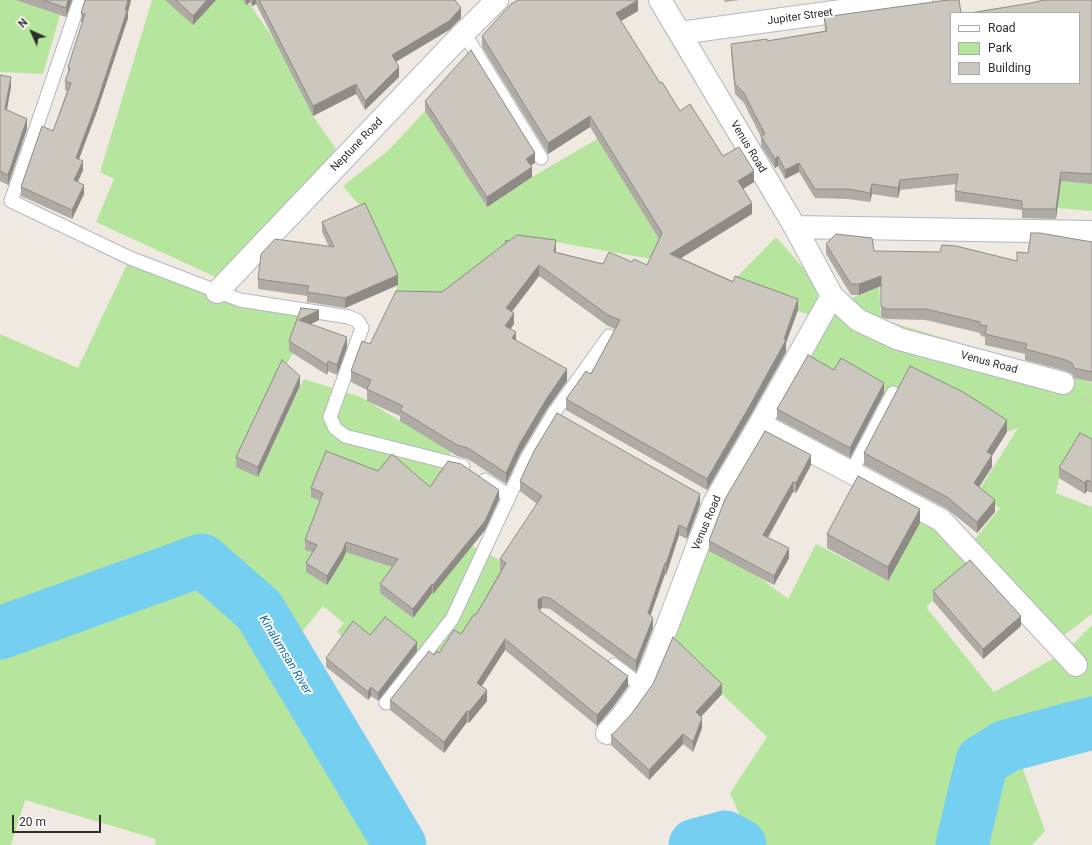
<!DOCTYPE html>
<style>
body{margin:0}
#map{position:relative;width:1092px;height:845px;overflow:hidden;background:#efe9e1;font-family:Roboto,sans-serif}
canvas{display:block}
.legend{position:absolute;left:950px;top:12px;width:130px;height:72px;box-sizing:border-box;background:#fff;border:1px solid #ababab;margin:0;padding:5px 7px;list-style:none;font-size:12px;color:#2e2e2e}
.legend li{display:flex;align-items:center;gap:8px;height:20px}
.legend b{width:20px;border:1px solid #ababab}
.north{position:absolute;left:12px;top:12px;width:40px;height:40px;-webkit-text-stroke:3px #fff;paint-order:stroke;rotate:315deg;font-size:11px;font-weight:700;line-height:16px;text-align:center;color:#2e2e2e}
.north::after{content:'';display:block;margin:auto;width:14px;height:18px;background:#2e2e2e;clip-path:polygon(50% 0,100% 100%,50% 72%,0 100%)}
.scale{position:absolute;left:12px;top:815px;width:89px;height:18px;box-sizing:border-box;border:2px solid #2e2e2e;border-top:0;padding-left:5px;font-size:12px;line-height:14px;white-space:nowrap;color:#2e2e2e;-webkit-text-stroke:3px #fff;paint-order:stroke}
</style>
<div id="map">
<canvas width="1092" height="845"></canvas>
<ul class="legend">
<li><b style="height:5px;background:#fff"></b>Road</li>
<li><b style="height:11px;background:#b6e59e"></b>Park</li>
<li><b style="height:11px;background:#cbc7bf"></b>Building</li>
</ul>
<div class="north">N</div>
<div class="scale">20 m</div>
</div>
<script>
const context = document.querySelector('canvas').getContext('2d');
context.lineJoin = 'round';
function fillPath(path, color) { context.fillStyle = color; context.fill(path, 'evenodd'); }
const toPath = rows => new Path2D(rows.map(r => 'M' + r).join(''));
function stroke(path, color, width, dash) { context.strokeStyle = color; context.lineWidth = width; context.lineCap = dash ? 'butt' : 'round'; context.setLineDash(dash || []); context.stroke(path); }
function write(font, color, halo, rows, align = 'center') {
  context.font = font + ' Roboto,sans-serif'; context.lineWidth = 4; context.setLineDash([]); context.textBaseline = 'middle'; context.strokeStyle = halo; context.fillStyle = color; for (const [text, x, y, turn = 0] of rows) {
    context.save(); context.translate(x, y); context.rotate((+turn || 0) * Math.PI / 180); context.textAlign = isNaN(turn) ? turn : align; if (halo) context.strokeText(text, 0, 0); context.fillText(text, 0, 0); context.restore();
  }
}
fillPath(toPath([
 [0,0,15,0,60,15,43,74,0,72],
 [152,0,247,0,275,41,313,116,336,149,220,279,96,222,114,179,100,172],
 [425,111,487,207,532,177,599,138,673,263,534,238,453,303,392,302,398,285,365,212,343,186,389,150],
 [1063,169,1092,184,1092,211,1057,208],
 [776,237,827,295,815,317,728,286],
 [130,258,217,292,318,313,276,381,236,467,259,475,304,379,361,397,451,452,429,495,323,502,305,549,341,563,350,541,374,561,400,570,442,531,510,565,460,644,442,659,414,649,361,651,337,632,344,623,323,606,297,638,306,655,300,659,277,642,400,845,155,845,156,839,25,800,11,845,0,845,0,334,78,368],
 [879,287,881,319,1092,383,1092,450,1059,478,1056,493,1092,507,1092,614,1059,639,1012,579,975,539,1000,508,976,495,1018,428,1007,432,898,400,882,392,834,380,801,361,839,292,852,298],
 [922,520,938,527,972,568,926,607,994,692,1065,652,1092,625,1092,738,1058,743,1020,761,1045,831,1032,845,753,845,730,793,767,737,722,694,671,638,709,539,788,599,816,544,888,581]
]), '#b6e59e');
stroke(toPath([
 [0,633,202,560,259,610,400,845],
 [695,845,725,837,740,845],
 [962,845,982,761,1006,746,1092,723]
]), '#75cff0', 53);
const service = toPath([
 [80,0,11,201,130,258,240,300,349,317,358,321,362,328,330,417,335,428,345,436,463,466],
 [464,33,541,158],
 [851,473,893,393],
 [485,480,509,496],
 [614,665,643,687],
 [386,703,452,619,527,458,554,413,609,336]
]);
const minor = toPath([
 [660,0,795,227,832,296,858,320,899,339,1063,383],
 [680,33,921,0],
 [795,227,1092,232],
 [217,292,450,47,497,0],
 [760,424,941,520,1076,665],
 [607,733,623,715,643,687,654,661,714,503,760,424,832,296]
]);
stroke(service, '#b4b7c1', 15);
stroke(minor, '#b4b7c1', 24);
stroke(toPath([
 [1084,398,1092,404]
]), '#c9c9c9', 2.5, [3, 2]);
stroke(service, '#fff', 13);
stroke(minor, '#fff', 22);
fillPath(toPath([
 [15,0,72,0,66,17],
 [85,0,131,0,128,12,128,18,97,111,79,159,83,170,78,182,84,194,72,219,21,196,21,187,53,131,67,91,65,90,65,81,68,73,68,67,83,22,81,22,81,13],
 [165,0,216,0,193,25],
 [243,0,455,0,461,18,449,30,396,62,399,77,365,110,356,94,313,116,256,4,252,6,250,2,246,5],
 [724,0,739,0,725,2],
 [1092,0,1092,184,1061,181,1056,219,1022,218,1022,210,955,201,955,191,957,184,900,190,898,198,872,194,870,202,848,199,815,198,799,172,785,179,778,166,775,168,761,146,761,137,744,103,735,94,731,53,731,44,767,41,825,31,824,17,951,83],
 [638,11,621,21,660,83,680,111,723,156,754,182,743,189,752,214,681,258,798,310,786,343,786,352,749,418,707,490,566,410,566,399,591,374,615,329,608,326,539,276,512,312,514,324,510,329,516,340,567,381,547,409,520,454,506,484,468,459,457,456,400,421,400,416,367,401,367,390,351,382,351,371,370,344,442,292,505,244,505,241,556,252,603,264,632,262,647,265,659,239,590,127,548,154,482,47,482,36],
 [0,75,11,87,7,109,27,129,8,185,0,181],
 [425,101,535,163,531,165,532,177,487,207,425,111],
 [322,222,398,285,345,308,307,302,307,296,258,289,258,279,329,247,322,232],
 [1092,242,1092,382,1074,378,1072,374,1066,371,1025,360,1025,354,985,345,985,337,980,335,980,333,926,320,886,319,881,317,881,286,859,295,851,295,826,254,826,244,874,251,1017,261,1028,253],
 [301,308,319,320,311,324,347,347,337,375,328,371,327,375,289,351,289,341],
 [834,370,884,393,850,458,777,419,777,409],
 [300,386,258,477,236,467,236,457],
 [1007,432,992,455,992,467,979,487,995,512,977,533,947,509,864,465,864,453],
 [1092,439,1092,493,1087,491,1085,494,1059,478,1059,468],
 [811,465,796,493,793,492,768,538,789,558,774,585,709,551,709,541],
 [378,471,430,487,499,499,485,530,433,594,432,593,413,618,380,593,380,584,392,567,346,552,343,559,327,585,306,572,306,563,312,552,305,550,305,540,320,501,311,497,311,488],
 [520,481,700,504,687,539,679,535,666,575,665,574,650,615,653,628,636,672,550,609,542,608,539,610,628,686,613,707,597,726,505,650,482,686,487,701,469,723,467,722,444,753,390,710,390,700,434,655,439,653,461,634,476,615,501,570,500,570,500,559,537,504,520,491],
 [920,523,888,581,827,548,827,534],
 [933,591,1021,626,983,659,933,601],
 [370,635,417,651,378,701,371,696,368,700,326,667,326,658],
 [722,694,701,717,702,728,693,752,683,744,649,780,611,745,611,735]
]), '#afaba4');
fillPath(toPath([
 [68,0,72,0,66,17,66,8],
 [128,0,131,0,128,12,128,18,97,111,76,167,76,158],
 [207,0,216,0,193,25,193,16],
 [246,0,250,0,250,2,246,5],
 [252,0,256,0,256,4,252,6],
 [638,0,638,11,616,24,616,13],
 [461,8,461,18,449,30,392,64,392,55],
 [399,67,399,77,365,110,365,101],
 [11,77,11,87,5,119,5,109],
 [356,84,356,94,313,116,313,106],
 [590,116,590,127,548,154,548,143],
 [27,119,27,129,8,185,8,175],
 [535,153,535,163,526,168,526,159],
 [778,156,778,166,775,168,775,159],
 [83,161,83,170,74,190,74,180],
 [799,163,799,172,785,179,785,170],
 [532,167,532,177,487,207,487,197],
 [754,171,754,182,738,192,738,181],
 [1061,172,1061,181,1056,219,1056,209],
 [900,180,900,190,898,198,898,188],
 [872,184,872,194,870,202,870,193],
 [84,185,84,194,72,219,72,210],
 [752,203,752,214,670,265,670,254],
 [556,240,556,251,554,263,554,252],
 [539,265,539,276,506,319,506,308],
 [398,275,398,285,345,308,345,298],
 [881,276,881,286,859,295,859,284],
 [798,299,798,310,786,343,786,352,749,418,707,490,707,479,784,339],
 [319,310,319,320,299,330,299,320],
 [514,313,514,324,505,337,505,326],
 [516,332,516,344,512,338],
 [347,337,347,347,337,375,337,365],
 [328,361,328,371,327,375,327,365],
 [567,369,567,381,547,409,520,454,506,484,506,473,520,443,547,398],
 [300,376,300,386,258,477,258,467],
 [884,383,884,393,850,458,850,448],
 [1007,420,1007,432,987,464,987,452],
 [811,455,811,465,796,493,796,483],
 [992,455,992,467,974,495,974,483],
 [1087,480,1087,491,1085,494,1085,483],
 [793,482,793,492,763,545,763,535],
 [499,490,499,499,485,530,433,594,433,585],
 [700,494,700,504,687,539,687,529],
 [995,500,995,512,977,533,977,522],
 [920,509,920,523,888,581,888,567],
 [679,525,679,535,666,575,666,564],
 [346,542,346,552,343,559,327,585,327,576],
 [789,548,789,558,774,585,774,576],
 [665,563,665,574,648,623,648,613],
 [432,584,432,593,413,618,413,609],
 [542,597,542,608,538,611,538,600],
 [1021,616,1021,626,983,659,983,649],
 [653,618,653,628,636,672,636,661],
 [505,639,505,650,477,693,477,683],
 [417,642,417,651,378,701,378,693],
 [628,676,628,686,613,707,597,726,597,715],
 [722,684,722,694,696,722,696,712],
 [371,687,371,696,368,700,368,692],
 [487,690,487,701,469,723,469,712],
 [467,711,467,722,444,753,444,742],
 [702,718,702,728,693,752,693,742],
 [683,734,683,744,649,780,649,770]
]), '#8e8b86');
const building = toPath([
 [43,0,68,0,66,8,43,0],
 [85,0,128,0,125,11,128,8,97,102,76,158,83,161,74,180,84,185,72,210,21,187,42,126,53,131,71,83,65,81,70,68,68,67,85,14,81,13,85,0],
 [176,0,207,0,193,16,176,0],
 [259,0,455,0,461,8,449,21,392,55,399,67,365,101,356,84,313,106,259,0],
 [518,0,638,0,616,13,660,83,662,82,680,111,690,104,723,156,739,147,754,171,738,181,752,203,670,254,733,282,735,276,798,299,784,339,786,340,749,407,707,479,566,399,586,371,591,374,620,320,608,315,539,265,506,308,514,313,505,326,516,332,512,338,567,369,547,398,520,443,506,473,468,448,457,445,400,410,403,406,367,389,371,380,351,371,362,341,370,344,396,291,442,292,507,242,505,241,506,240,509,241,517,235,556,240,554,252,603,264,609,252,632,262,634,259,647,265,662,233,590,116,548,143,482,36,511,4,518,0],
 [948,0,959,0,961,13,951,13,951,83,1079,83,1079,13,970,13,1031,3,1044,0,1092,0,1092,174,1061,172,1056,209,1022,209,1022,201,955,191,958,174,900,180,898,188,872,184,870,193,848,189,815,189,799,163,785,170,778,156,775,159,761,136,765,134,754,113,744,93,735,84,731,44,767,39,767,41,827,31,824,17,948,0],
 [471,50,535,153,526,159,532,167,487,197,425,101,471,50],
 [0,75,11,77,5,109,27,119,8,175,0,171,0,75],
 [365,203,398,275,345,298,307,292,309,286,258,279,261,254,275,239,334,247,322,222,365,203],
 [1031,233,1040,233,1092,242,1092,372,1074,368,1072,363,1066,360,1025,349,1027,344,985,334,987,326,980,325,980,322,926,309,886,309,881,306,881,276,859,284,851,284,826,244,836,234,872,238,874,251,940,252,942,245,956,246,1017,261,1017,252,1028,253,1031,233],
 [301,308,319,310,299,320,347,337,337,365,328,361,327,365,289,341,301,308],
 [808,355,834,370,841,358,884,383,850,448,777,409,808,355],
 [282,360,300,376,258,467,236,457,282,360],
 [910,366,963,392,1007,420,987,452,992,455,974,483,995,500,977,522,947,497,864,453,910,366],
 [557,413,700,494,687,529,679,525,666,564,665,563,648,613,653,618,636,661,550,598,542,597,538,600,538,607,540,611,628,676,613,697,597,715,505,639,477,683,487,690,469,712,467,711,444,742,390,700,429,651,434,655,437,651,439,653,454,630,461,634,474,614,476,615,506,563,500,559,542,496,520,481,534,451,557,413],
 [765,431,811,455,796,483,793,482,763,535,789,548,774,576,709,541,725,499,765,431],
 [1080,433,1092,439,1092,482,1087,480,1085,483,1059,468,1080,433],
 [326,451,378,471,392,454,430,487,448,461,461,464,499,490,485,521,433,585,432,584,413,609,380,584,398,559,346,542,343,550,327,576,306,563,317,545,305,540,323,493,311,488,326,451],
 [858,476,920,509,888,567,827,534,858,476],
 [970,560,1021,616,983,649,933,591,970,560],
 [385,617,417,642,378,693,371,687,368,692,326,658,353,621,370,635,385,617],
 [673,637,722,684,696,712,702,718,693,742,683,734,649,770,611,735,616,731,632,713,653,684,673,637]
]);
fillPath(building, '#cbc7bf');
stroke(building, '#8e8b86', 1);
write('11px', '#2e2e2e', '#fff', [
 ["Jupiter Street",800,17,-8],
 ["Neptune Road",357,145,-46],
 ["Venus Road",748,147,59],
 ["Venus Road",989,363,15],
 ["Venus Road",707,523,-67]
]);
write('italic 12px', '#0d6fa3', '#fff', [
 ["Kinalumsan River",285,655,59]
]);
</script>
